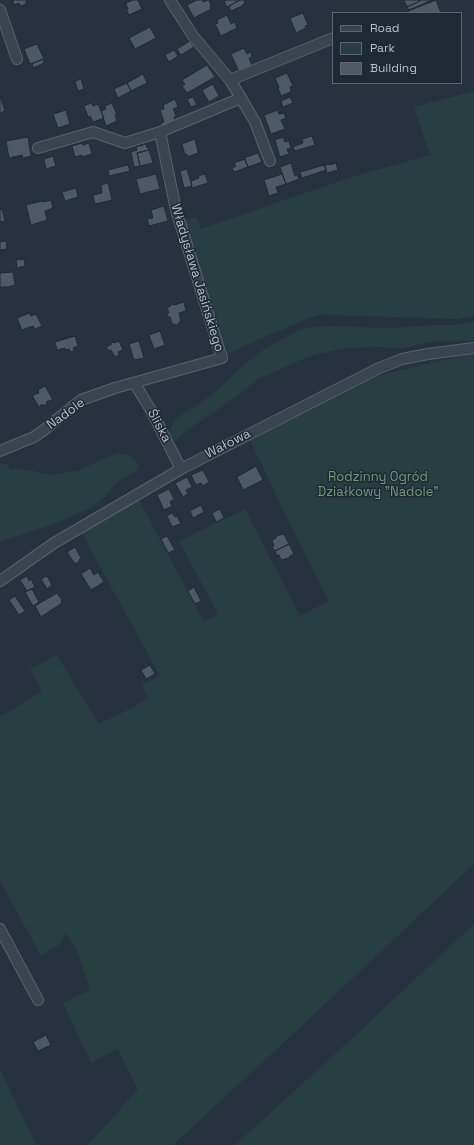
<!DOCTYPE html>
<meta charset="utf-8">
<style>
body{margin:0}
#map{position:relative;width:474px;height:1145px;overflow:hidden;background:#263240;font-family:"Space Grotesk",sans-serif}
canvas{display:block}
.legend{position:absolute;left:332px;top:12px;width:130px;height:72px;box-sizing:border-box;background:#1f2935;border:1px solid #5c6571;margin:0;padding:5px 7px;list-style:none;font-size:12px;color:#b7bfcb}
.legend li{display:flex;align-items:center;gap:8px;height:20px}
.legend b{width:20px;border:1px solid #5c6571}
</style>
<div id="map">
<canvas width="474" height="1145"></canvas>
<ul class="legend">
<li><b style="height:5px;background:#3a4450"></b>Road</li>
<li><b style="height:11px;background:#283f41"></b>Park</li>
<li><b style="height:11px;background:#4c5969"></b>Building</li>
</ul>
</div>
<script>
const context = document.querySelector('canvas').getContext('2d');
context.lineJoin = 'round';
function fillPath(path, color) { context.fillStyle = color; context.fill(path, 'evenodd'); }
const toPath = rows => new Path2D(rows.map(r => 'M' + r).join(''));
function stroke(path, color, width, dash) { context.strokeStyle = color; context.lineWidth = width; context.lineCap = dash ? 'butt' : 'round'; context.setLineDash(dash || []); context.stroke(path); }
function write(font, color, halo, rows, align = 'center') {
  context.font = font + ' "Space Grotesk",sans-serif'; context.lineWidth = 3; context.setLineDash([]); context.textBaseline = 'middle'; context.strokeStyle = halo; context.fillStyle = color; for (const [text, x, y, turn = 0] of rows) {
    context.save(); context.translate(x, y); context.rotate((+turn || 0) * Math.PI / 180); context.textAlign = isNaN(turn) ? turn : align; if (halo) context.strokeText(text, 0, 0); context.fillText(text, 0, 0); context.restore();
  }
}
fillPath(toPath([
 [474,91,474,316,460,319,331,315,322,314,309,318,262,338,228,354,184,221,196,217,201,229,348,178,430,155,414,107],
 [474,322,474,340,468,341,428,342,404,348,392,348,378,347,345,348,307,357,259,379,223,406,186,431,175,441,169,434,173,422,181,415,207,398,223,385,239,369,260,352,299,330,314,327,331,326,389,328,431,325,454,325],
 [474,353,474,864,321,1008,173,1145,88,1145,138,1089,117,1049,91,1063,63,1003,90,990,76,948,65,933,60,944,41,956,0,881,0,717,42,691,30,670,56,654,99,724,132,708,148,698,142,685,160,676,81,532,138,498,204,622,218,614,179,541,245,509,300,616,329,601,287,518,249,438,376,376],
 [117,453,129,455,136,461,139,468,115,484,105,497,89,509,51,525,0,542,0,464,4,464,9,466,9,470,16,468,52,475,77,471],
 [474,924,474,1145,235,1145,346,1044],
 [0,1070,37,1145,0,1145]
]), '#283f41');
const building = toPath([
 [13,0,29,0,26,1,26,4,21,6,19,3,14,5,13,0],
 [133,0,138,0,142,9,129,15,126,9,128,9,126,4,124,4,133,0],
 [197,0,203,0,203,2,209,0,211,5,210,6,211,9,194,18,187,5,197,0],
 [227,0,240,0,227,7,224,1,227,0],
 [240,0,244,0,245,3,242,5,242,6,231,11,229,6,240,0],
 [404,0,420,0,420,1,407,7,404,0],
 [420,0,432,0,409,10,407,7,420,1,420,0],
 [436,0,441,13,407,13,406,12,436,0],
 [303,13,308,25,305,26,306,28,296,33,290,18,303,13],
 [227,15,231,24,235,22,237,28,221,36,215,24,218,23,217,20,227,15],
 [150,27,156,38,135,49,129,38,150,27],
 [190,41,194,47,181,55,177,49,190,41],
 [37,44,44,59,30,64,24,49,37,44],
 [244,48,247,54,251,52,252,57,249,58,252,66,239,72,231,54,244,48],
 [174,50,178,56,169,62,165,55,174,50],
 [43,59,44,63,33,68,32,64,43,59],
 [207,65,215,77,187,93,182,86,185,84,182,80,207,65],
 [287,73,293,86,290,87,291,92,281,96,278,88,279,87,275,78,287,73],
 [143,74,147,83,131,91,127,83,143,74],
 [81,79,84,89,78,91,75,81,81,79],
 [127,83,131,91,118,98,114,89,127,83],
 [213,84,219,96,209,102,202,90,213,84],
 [0,95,5,111,0,113,0,95],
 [193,97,197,105,191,107,187,99,193,97],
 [290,97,293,103,283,107,281,101,290,97],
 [175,99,178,107,173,109,176,116,174,117,176,125,163,129,161,123,164,122,160,110,164,109,163,105,175,99],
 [91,103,93,106,98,104,104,118,93,122,90,116,88,117,84,106,91,103],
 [112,103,117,115,115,115,117,121,106,126,101,111,106,109,105,106,112,103],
 [66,110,70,124,58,128,53,114,66,110],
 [278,110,279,114,284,113,286,118,281,120,285,129,271,134,264,115,278,110],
 [312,136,315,145,295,151,293,147,303,143,302,139,312,136],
 [28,137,31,156,23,158,22,155,9,158,6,141,28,137],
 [283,137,285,142,289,141,291,148,287,149,289,154,280,157,275,140,283,137],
 [195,139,198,152,200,152,188,157,187,154,185,155,182,144,195,139],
 [82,143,83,145,89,143,92,154,82,157,82,155,75,157,72,146,82,143],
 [146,144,147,148,149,147,149,150,137,153,140,166,134,167,131,152,137,150,136,147,146,144],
 [149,150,153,163,140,166,137,153,149,150],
 [258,153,262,162,248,167,244,158,258,153],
 [53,156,56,166,46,169,44,159,53,156],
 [245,159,248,167,234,172,232,168,236,166,234,163,245,159],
 [291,163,295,176,297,175,299,179,286,184,280,167,291,163],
 [336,163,338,170,327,173,325,165,330,164,330,165,336,163],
 [128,165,130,171,109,176,108,170,128,165],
 [324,165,326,170,302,178,300,172,324,165],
 [187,169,192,186,184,188,180,171,187,169],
 [156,174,160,189,140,194,136,179,156,174],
 [205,174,208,183,192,188,191,181,199,178,198,176,205,174],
 [282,174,286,184,276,187,278,193,269,196,264,180,282,174],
 [108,183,112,200,95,204,93,195,102,193,101,185,108,183],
 [76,188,78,197,65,201,62,192,76,188],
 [51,200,53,208,45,211,47,220,31,225,26,205,42,201,43,202,51,200],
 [164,206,168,221,149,226,147,219,153,218,151,210,164,206],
 [0,209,2,209,5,221,0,222,0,209],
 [6,241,7,249,0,250,0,242,6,241],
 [24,259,25,266,17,268,16,260,24,259],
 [13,272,15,285,8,287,0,287,0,273,13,272],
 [184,302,186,311,179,313,181,322,179,322,179,324,176,325,174,324,172,324,170,317,168,317,167,313,169,313,167,308,173,304,174,305,184,302],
 [30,313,31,316,36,314,42,326,35,329,33,326,22,330,17,318,30,313],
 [160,331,165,345,154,349,149,335,160,331],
 [75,336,78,346,73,348,74,351,70,352,69,349,65,350,65,348,57,350,55,342,75,336],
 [119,341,123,350,118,352,119,355,115,357,111,350,109,351,106,347,112,344,111,343,113,342,114,343,119,341],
 [139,341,144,358,134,360,129,344,139,341],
 [45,386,52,398,52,400,46,402,48,403,43,406,42,404,39,407,33,397,33,395,39,393,38,390,45,386],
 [256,466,263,480,243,490,237,477,256,466],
 [203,470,209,482,203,486,201,483,196,485,191,475,203,470],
 [187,477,192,487,186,490,188,494,183,497,175,483,187,477],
 [169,489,174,499,170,502,172,506,164,510,157,495,169,489],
 [201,505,204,512,193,518,190,511,201,505],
 [220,509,224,518,216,522,212,513,220,509],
 [172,513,175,517,177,516,180,522,181,522,182,523,172,527,167,516,172,513],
 [284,534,289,544,275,551,272,547,274,546,272,540,276,538,276,536,284,534],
 [167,536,175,550,168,553,161,539,167,536],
 [289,544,294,554,290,556,289,558,281,560,279,555,277,556,275,551,289,544],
 [75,547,81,558,79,560,80,561,75,564,67,552,75,547],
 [90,568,94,575,98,572,104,582,91,590,81,574,90,568],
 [27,576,29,581,31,579,35,587,27,591,20,580,27,576],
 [47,576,52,585,47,589,41,579,47,576],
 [194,587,201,601,195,604,188,591,194,587],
 [32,589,39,602,33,606,25,592,32,589],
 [57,593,62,600,61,601,62,603,41,617,35,606,57,593],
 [15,596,25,611,19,615,9,600,15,596],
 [150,665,155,674,146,679,141,670,150,665],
 [46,1035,51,1045,38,1051,33,1042,46,1035]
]);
fillPath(building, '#4c5969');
stroke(building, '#212b37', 1);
const minor = toPath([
 [170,0,193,36,230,80,241,98,255,122,270,161],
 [0,10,17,59],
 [230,80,333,38],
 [38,148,93,132,125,143,160,132,241,98],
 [135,384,152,412,181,469],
 [0,451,34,437,44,430,81,400,115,388,222,358,176,210,160,132],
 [0,581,54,543,181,469,377,369,402,359,428,354,474,348],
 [0,929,38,1000]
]);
stroke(minor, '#58626e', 12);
stroke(minor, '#3a4450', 10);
write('13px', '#b7bfcb', '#1f2935', [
 ["Władysława Jasińskiego",197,278,73],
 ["Nadole",66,414,-36],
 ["Śliska",159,426,62],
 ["Wałowa",228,444,-27]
]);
write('13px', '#6e9b78', '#1f2935', [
 ["Rodzinny Ogród",378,477],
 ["Działkowy \"Nadole\"",378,492]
]);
</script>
